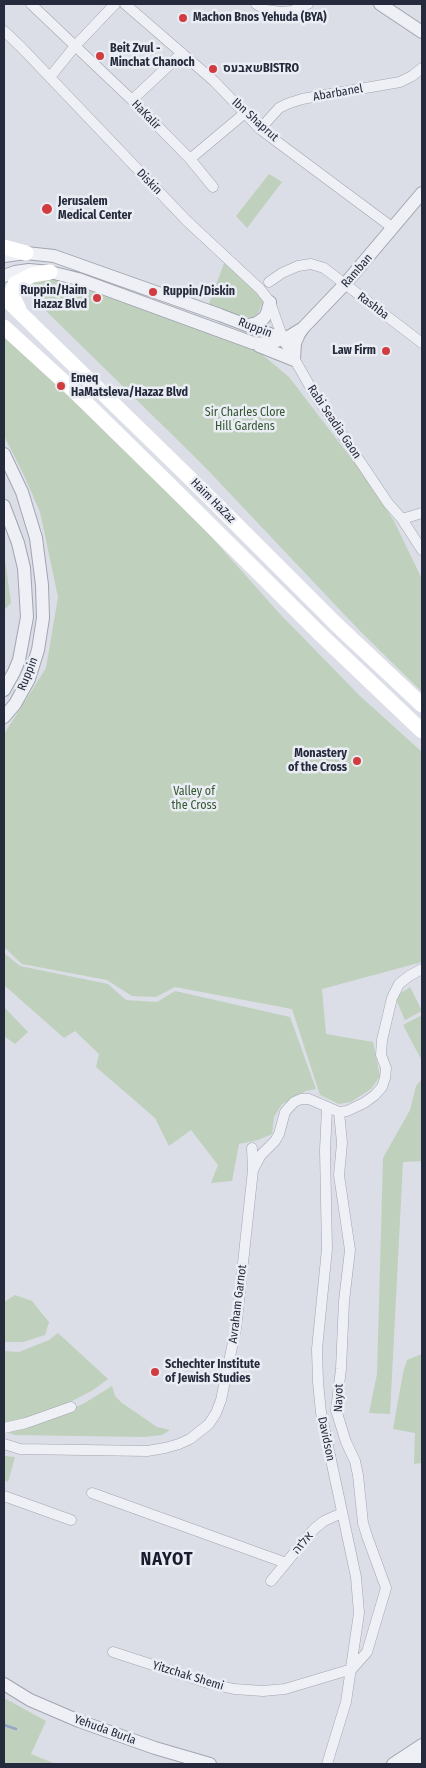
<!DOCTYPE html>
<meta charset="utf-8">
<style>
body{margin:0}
#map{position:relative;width:426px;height:1768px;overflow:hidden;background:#dbdee6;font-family:"Fira Sans Condensed",sans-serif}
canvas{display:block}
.frame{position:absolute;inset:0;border:5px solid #252b3c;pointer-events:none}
</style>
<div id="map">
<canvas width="426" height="1768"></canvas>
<div class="frame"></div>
</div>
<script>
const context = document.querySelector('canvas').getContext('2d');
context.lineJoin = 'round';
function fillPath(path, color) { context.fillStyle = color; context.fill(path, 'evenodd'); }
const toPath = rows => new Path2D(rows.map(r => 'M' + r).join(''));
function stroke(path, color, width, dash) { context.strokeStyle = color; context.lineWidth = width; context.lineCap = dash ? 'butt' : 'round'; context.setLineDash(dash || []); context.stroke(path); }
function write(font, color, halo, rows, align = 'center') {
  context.font = font + ' "Fira Sans Condensed",Heebo,sans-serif'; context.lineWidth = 5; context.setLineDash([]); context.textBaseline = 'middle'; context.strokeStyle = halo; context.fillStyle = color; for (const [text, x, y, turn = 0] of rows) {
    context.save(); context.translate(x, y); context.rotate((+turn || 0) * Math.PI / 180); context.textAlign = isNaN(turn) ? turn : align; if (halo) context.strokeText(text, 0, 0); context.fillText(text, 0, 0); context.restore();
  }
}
fillPath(toPath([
 [269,174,282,182,247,228,236,216],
 [225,261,264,299,258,313,252,318,242,317,208,306],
 [52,275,140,305,258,351,289,377,364,475,394,521,422,579,422,692,358,629,203,465,40,305,34,296,32,288,33,281],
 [4,335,145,462,279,613,360,696,422,752,422,962,322,989,326,1034,373,1042,380,1076,371,1089,351,1102,339,1104,320,1095,292,1009,175,987,156,997,132,996,107,980,22,964,4,947,4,734,46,668,58,597,40,512,23,473,4,436],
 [4,553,11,603,4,610],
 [4,953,20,966,108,984,126,1000,157,1002,175,991,290,1017,316,1089,306,1091,282,1104,274,1117,272,1134,258,1140,239,1144,232,1181,211,1183,218,1165,191,1130,169,1146,155,1118,96,1067,99,1054,75,1031,64,1038,4,985],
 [410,987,422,1011,405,1020,395,997],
 [4,1007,28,1032,15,1044,4,1036],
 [422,1015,422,1061,403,1025],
 [422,1079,422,1161,403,1162,390,1414,369,1413,377,1374,383,1158,410,1110,416,1086],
 [15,1295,32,1301,49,1322,45,1335,23,1342,4,1342,4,1302],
 [58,1333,108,1379,93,1390,57,1409,29,1418,4,1423,4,1351,19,1352,49,1340],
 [422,1354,422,1463,414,1464,415,1433,393,1429,403,1373,407,1360],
 [112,1386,115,1396,122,1403,157,1427,170,1430,162,1435,144,1437,14,1435,5,1431,32,1425,83,1404],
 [4,1456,15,1457,8,1482,4,1480],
 [4,1698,46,1721,31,1754,56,1764,4,1764]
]), '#bfd0bc');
stroke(toPath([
 [4,1725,16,1729]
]), '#95a7c8', 2.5);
const minor = toPath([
 [31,4,132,100,190,159,213,187],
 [125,4,214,81,260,129,393,228],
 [256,4,266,10,281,12,292,11,308,4],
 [4,31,21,47,187,221,260,289,270,302,283,339,312,390,388,503,402,519,422,550],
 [50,77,76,45,115,4],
 [132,100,182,53],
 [260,129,279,108,287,104,302,99,400,82,412,76,422,68],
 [190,159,245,113],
 [269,282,282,273,298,266,311,264,324,268,422,343],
 [402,519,422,513],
 [327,1108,325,1150,327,1249,317,1349,318,1382,321,1413,356,1577,359,1613,346,1702,327,1764],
 [253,1170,261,1155,275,1141,279,1134,285,1112,294,1102,301,1099,309,1099,339,1112,347,1111,364,1103,375,1095,382,1087,385,1078,386,1068,381,1055,382,1040,392,998,399,984,409,976,422,969],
 [4,1428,26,1423,71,1407],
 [4,1444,20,1449,147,1451,165,1448,179,1444,190,1439,209,1424,216,1413,221,1400,236,1328,253,1170,252,1148],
 [92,1493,286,1563],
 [4,1496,71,1520],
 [271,1581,314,1529,324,1521,342,1513],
 [113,1652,208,1683,234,1689,263,1691,285,1689,352,1669,367,1652,386,1588,367,1536,363,1523,358,1475,355,1461,346,1442,336,1410,341,1369,344,1301,350,1250,339,1175,342,1143,339,1112]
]);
const tertiary = toPath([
 [380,4,422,32],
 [4,256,26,253,54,256,220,315,283,339],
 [4,276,15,272,29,270,50,272,78,279,253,343,269,344,290,336,303,328,345,284,422,193],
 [248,325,257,323,264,318,267,313,270,302],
 [259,346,294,360,295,343,299,334,303,328],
 [4,454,22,492,36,538,42,585,43,618,38,650,29,679,15,704,4,717],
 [4,506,18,543,24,568,27,617,19,660,14,672,4,690],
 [4,1684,30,1700,79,1721,155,1748,210,1764],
 [393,1764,422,1745],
 [412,1764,422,1759]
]);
stroke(minor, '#a1a5b0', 11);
stroke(tertiary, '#a1a5b0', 14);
stroke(minor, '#eef0f5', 10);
stroke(tertiary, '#eef0f5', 12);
stroke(toPath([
 [4,247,26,253],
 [4,297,201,489,337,625,422,705],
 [19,309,11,293,15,284,32,275,50,272],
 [4,327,73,390,175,490,319,633,422,731]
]), '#fff', 15);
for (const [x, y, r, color] of [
 [183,18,5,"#d03c40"],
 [100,56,5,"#d03c40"],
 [213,69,5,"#d03c40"],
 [47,209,6,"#d03c40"],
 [153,292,5,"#d03c40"],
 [97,298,5,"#d03c40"],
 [386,351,5,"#d03c40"],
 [61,386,5,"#d03c40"],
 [357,761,5,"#d03c40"],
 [155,1372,5,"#d03c40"]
]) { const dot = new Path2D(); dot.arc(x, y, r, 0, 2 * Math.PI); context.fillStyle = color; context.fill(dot); stroke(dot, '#ebedf4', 2); }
write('bold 12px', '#252b3c', '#ebedf4', [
 ["Machon Bnos Yehuda (BYA)",193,18],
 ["Beit Zvul -",110,49],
 ["Minchat Chanoch",110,63],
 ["שאבעסBISTRO",223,69],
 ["Jerusalem",58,202],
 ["Medical Center",58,216],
 ["Ruppin/Haim",87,291,"right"],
 ["Hazaz Blvd",87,305,"right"],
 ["Ruppin/Diskin",163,292],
 ["Law Firm",376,351,"right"],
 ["Emeq",71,379],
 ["HaMatsleva/Hazaz Blvd",71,393],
 ["Monastery",347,754,"right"],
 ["of the Cross",347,768,"right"],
 ["Schechter Institute",165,1365],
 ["of Jewish Studies",165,1379]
], 'left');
write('12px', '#252b3c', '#ebedf4', [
 ["Abarbanel",338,93,-10],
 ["HaKalir",146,115,46],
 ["Ibn Shaprut",255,120,42],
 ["Diskin",149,182,46],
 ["Ramban",357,271,-49],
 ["Rashba",373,306,37],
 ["Ruppin",255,328,21],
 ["Rabi Seadia Gaon",334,422,56],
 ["Haim HaZaz",213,501,45],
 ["Ruppin",28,674,-68],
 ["Avraham Garnot",238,1304,-83],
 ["Nayot",339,1398,-89],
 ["Davidson",326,1439,78],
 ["אלזה",303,1543,-50],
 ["Yitzchak Shemi",188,1676,17],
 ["Yehuda Burla",105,1730,20]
]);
write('12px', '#355832', '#ebedf4', [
 ["Sir Charles Clore",245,413],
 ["Hill Gardens",245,427],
 ["Valley of",194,792],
 ["the Cross",194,806]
]);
context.letterSpacing = '1px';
write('bold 18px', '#181c2d', '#ebedf4', [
 ["NAYOT",167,1560]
]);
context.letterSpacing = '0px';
</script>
